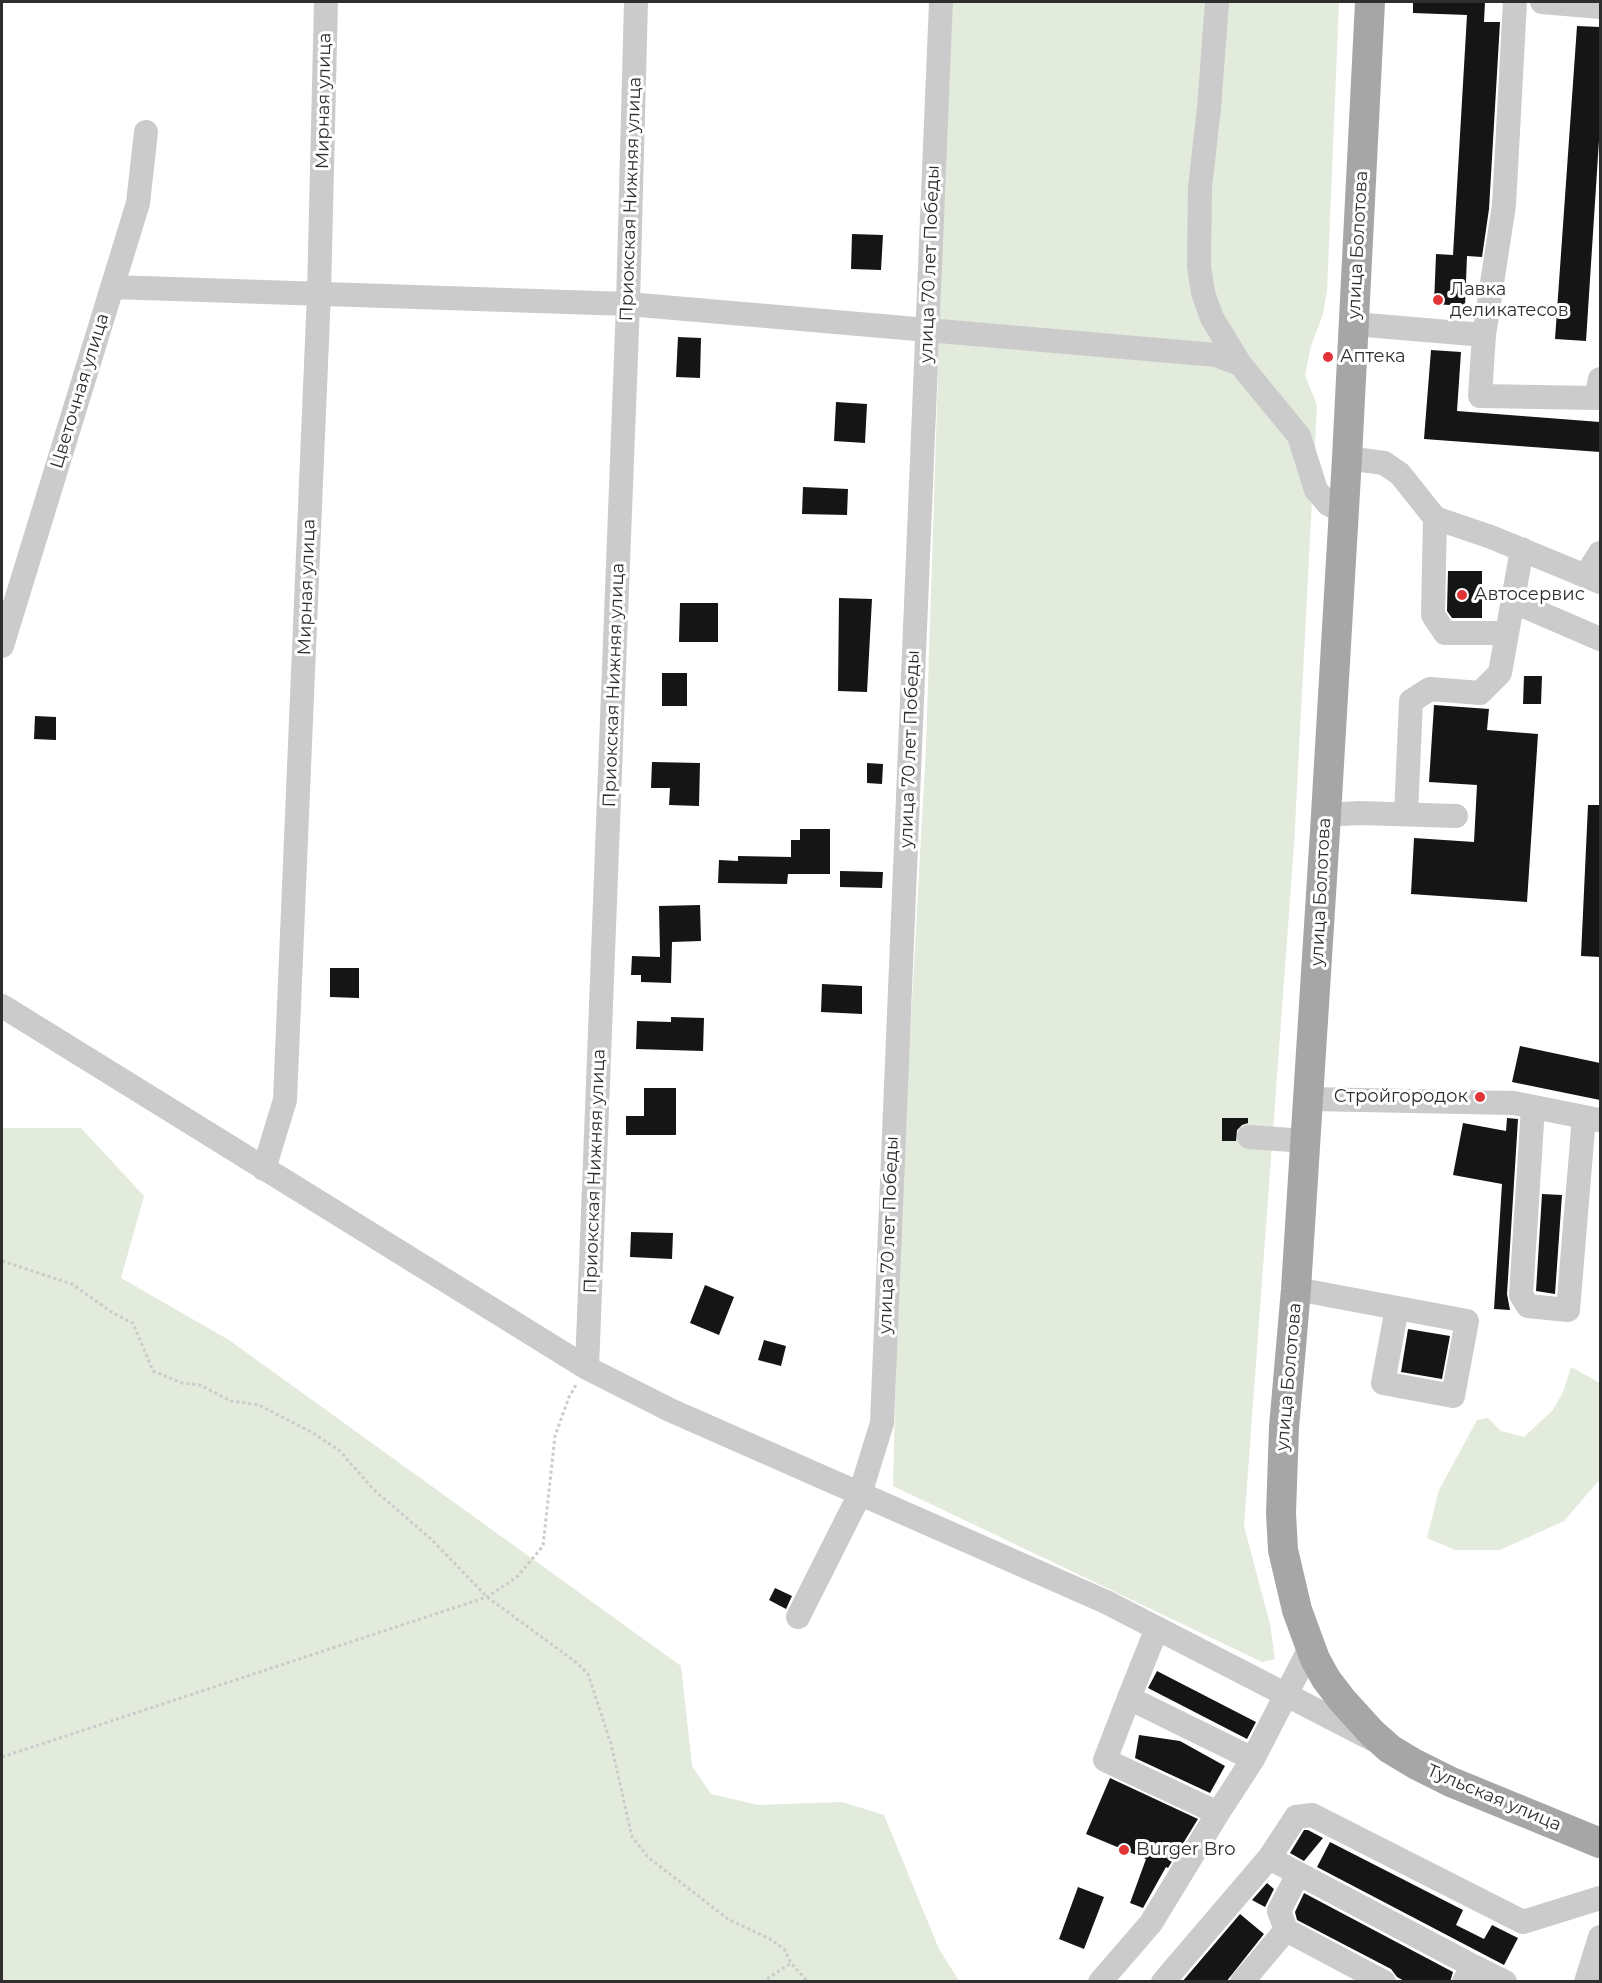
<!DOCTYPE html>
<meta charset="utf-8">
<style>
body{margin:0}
#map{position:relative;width:1602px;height:1983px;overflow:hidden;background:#fff;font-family:Montserrat,sans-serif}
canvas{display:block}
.frame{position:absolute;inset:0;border:3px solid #2e2e2e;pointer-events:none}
</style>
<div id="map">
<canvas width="1602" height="1983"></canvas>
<div class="frame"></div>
</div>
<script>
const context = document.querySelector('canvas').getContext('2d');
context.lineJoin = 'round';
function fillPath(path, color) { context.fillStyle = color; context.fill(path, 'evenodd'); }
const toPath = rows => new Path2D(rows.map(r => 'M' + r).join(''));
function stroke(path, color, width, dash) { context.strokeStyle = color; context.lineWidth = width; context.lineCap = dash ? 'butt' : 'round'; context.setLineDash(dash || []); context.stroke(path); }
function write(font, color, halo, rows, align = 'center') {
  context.font = font + ' Montserrat,sans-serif'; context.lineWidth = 6; context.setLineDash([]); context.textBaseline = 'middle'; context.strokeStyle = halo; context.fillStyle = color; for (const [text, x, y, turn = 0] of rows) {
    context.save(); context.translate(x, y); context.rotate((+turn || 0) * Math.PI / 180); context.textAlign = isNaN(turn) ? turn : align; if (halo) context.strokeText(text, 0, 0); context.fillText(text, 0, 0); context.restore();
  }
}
fillPath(toPath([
 [953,2,1339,2,1327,291,1323,314,1311,346,1305,375,1317,405,1294,845,1244,1526,1270,1624,1275,1659,1262,1662,893,1486,899,1237,926,746,942,249],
 [2,1128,81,1128,144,1196,121,1278,229,1340,681,1666,692,1766,711,1794,758,1805,842,1802,884,1815,939,1949,959,1981,2,1981],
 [1571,1367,1600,1383,1600,1479,1564,1521,1500,1550,1455,1550,1427,1538,1439,1490,1477,1420,1488,1418,1501,1431,1524,1437,1553,1410,1563,1392]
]), '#e3ebdc');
fillPath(toPath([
 [1413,2,1485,2,1484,22,1500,22,1489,209,1482,257,1467,256,1465,306,1434,304,1436,254,1453,255,1467,15,1413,13],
 [1577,26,1600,27,1600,125,1586,341,1555,339],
 [852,234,883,235,881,270,851,269],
 [678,337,701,338,700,378,676,377],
 [1431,350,1461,352,1457,411,1600,422,1600,452,1424,439],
 [836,402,867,404,865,443,834,441],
 [803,487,848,489,847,515,802,514],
 [1448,571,1482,571,1482,618,1452,618,1447,611],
 [839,598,872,599,867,692,838,691],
 [680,603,718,603,718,642,679,642],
 [662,673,687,673,687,706,662,706],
 [1524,676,1542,676,1541,704,1523,704],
 [1434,705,1489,709,1487,730,1538,734,1527,902,1411,894,1414,838,1474,842,1477,785,1429,782],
 [35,716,56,717,56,740,34,739],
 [652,762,700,763,699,806,669,805,670,788,651,788],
 [867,763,883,764,882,784,867,783],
 [1588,805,1600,805,1600,957,1581,956],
 [800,829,830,829,830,874,788,874,787,884,718,883,719,860,738,861,738,856,791,857,791,840,800,840],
 [840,871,883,872,882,888,840,887],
 [700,905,701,941,672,942,671,983,641,982,641,975,631,975,632,956,660,957,659,906],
 [330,968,359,968,359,998,330,997],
 [822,984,862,986,862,1014,821,1012],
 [671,1017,704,1018,703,1051,636,1049,637,1021,671,1022],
 [1520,1046,1600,1063,1600,1100,1512,1082],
 [644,1088,676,1088,676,1135,626,1135,626,1116,644,1116],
 [1222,1118,1248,1118,1248,1123,1242,1125,1237,1130,1236,1141,1222,1141],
 [1507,1118,1518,1119,1507,1294,1510,1310,1494,1309,1502,1184,1453,1175,1463,1123,1506,1131],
 [1542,1194,1562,1195,1555,1294,1536,1291],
 [631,1232,673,1233,672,1259,630,1257],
 [705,1285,734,1297,719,1335,690,1323],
 [1408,1329,1450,1336,1442,1379,1401,1372],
 [764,1340,786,1346,781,1366,758,1360],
 [775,1588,792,1596,786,1609,769,1600],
 [1157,1671,1256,1722,1247,1739,1148,1688],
 [1139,1735,1180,1741,1225,1766,1210,1793,1135,1758],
 [1110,1778,1198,1819,1168,1868,1166,1867,1143,1908,1130,1903,1146,1859,1086,1834],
 [1304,1830,1308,1830,1323,1838,1304,1861,1290,1853],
 [1330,1842,1463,1910,1456,1925,1484,1939,1492,1925,1518,1938,1504,1965,1317,1867],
 [1267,1883,1274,1889,1265,1907,1252,1900],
 [1078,1887,1104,1897,1084,1949,1059,1939],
 [1304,1893,1453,1972,1450,1982,1406,1982,1397,1977,1391,1969,1297,1920,1295,1912],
 [1240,1914,1264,1934,1226,1982,1182,1982]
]), '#151515');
stroke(toPath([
 [2,1261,72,1284,113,1313,133,1323,153,1371,182,1383,200,1385,231,1401,259,1405,313,1433,340,1451,373,1489,431,1539,487,1597,577,1663,588,1674,611,1744,632,1837,649,1858,728,1919,770,1939,784,1949,791,1963,808,1982],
 [2,1757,487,1597,517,1577,543,1546,555,1436,569,1397,576,1385],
 [762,1982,791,1963]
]), '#cbcbcb', 3, [3, 3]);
stroke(toPath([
 [1217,2,1209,108,1200,187,1199,266,1203,293,1212,318,1240,364],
 [1542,2,1600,7],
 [112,287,628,304,1216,355,1240,364,1299,436,1316,490,1328,504,1344,512],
 [1354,324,1484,335,1480,396,1596,398,1600,379],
 [1484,335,1504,205,1515,2],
 [1347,458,1384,463,1400,474,1435,518,1491,537,1600,582],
 [1435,518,1433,615,1445,633,1507,633],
 [1586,575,1600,553],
 [1512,601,1600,639],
 [2,646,138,203,146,132],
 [1406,814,1411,701,1430,689,1480,693,1500,673,1522,549],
 [1326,815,1359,813,1456,816],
 [2,1006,587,1368,670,1410,1106,1602,1372,1739],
 [1309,1099,1514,1103,1599,1120],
 [1533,1107,1521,1295,1528,1306,1568,1310,1584,1117],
 [1249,1137,1306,1141],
 [264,1169,285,1100,319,293,326,2],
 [1296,1289,1467,1321,1453,1396,1383,1383,1397,1308],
 [587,1368,628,304,636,2],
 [798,1617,860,1494,882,1423,941,2],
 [1157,1628,1129,1698,1253,1759,1310,1648],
 [1129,1698,1105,1760,1218,1813,1253,1759],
 [1269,1858,1296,1817,1312,1815,1523,1922,1600,1898],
 [1298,1874,1279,1911,1286,1930,1384,1982],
 [1473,1966,1505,1982],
 [1100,1982,1151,1923,1218,1813],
 [1163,1982,1269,1858,1473,1966,1464,1982],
 [1242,1982,1286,1930],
 [1586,1982,1600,1937]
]), '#cbcbcb', 24);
stroke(toPath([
 [1370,2,1347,458,1326,815,1296,1289,1284,1427,1281,1513,1283,1550,1297,1610,1315,1659,1326,1679,1342,1700,1372,1733,1390,1749,1415,1764,1451,1782,1600,1843]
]), '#a6a6a6', 30);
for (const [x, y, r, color] of [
 [1438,300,6,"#e23336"],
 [1328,357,6,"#e23336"],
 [1462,595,6,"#e23336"],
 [1480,1097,6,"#e23336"],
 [1124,1850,6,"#e23336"]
]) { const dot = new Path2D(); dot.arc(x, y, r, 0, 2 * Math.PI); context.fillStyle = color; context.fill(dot); stroke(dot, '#fff', 2); }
write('18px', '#2e2e2e', '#fff', [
 ["Мирная улица",324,101,-89],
 ["Приокская Нижняя улица",631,199,-88],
 ["улица Болотова",1358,245,-87],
 ["улица 70 лет Победы",930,264,-88],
 ["Цветочная улица",80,391,-73],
 ["Мирная улица",307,587,-88],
 ["Приокская Нижняя улица",614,685,-88],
 ["улица 70 лет Победы",910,749,-88],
 ["улица Болотова",1321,892,-87],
 ["Приокская Нижняя улица",595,1171,-88],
 ["улица 70 лет Победы",889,1235,-88],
 ["улица Болотова",1289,1377,-85],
 ["Тульская улица",1494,1798,23]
]);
write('18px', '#2e2e2e', '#fff', [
 ["Лавка",1450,290],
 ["деликатесов",1450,311],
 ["Аптека",1340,357],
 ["Автосервис",1474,595],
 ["Стройгородок",1468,1097,"right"],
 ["Burger Bro",1136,1850]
], 'left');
</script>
